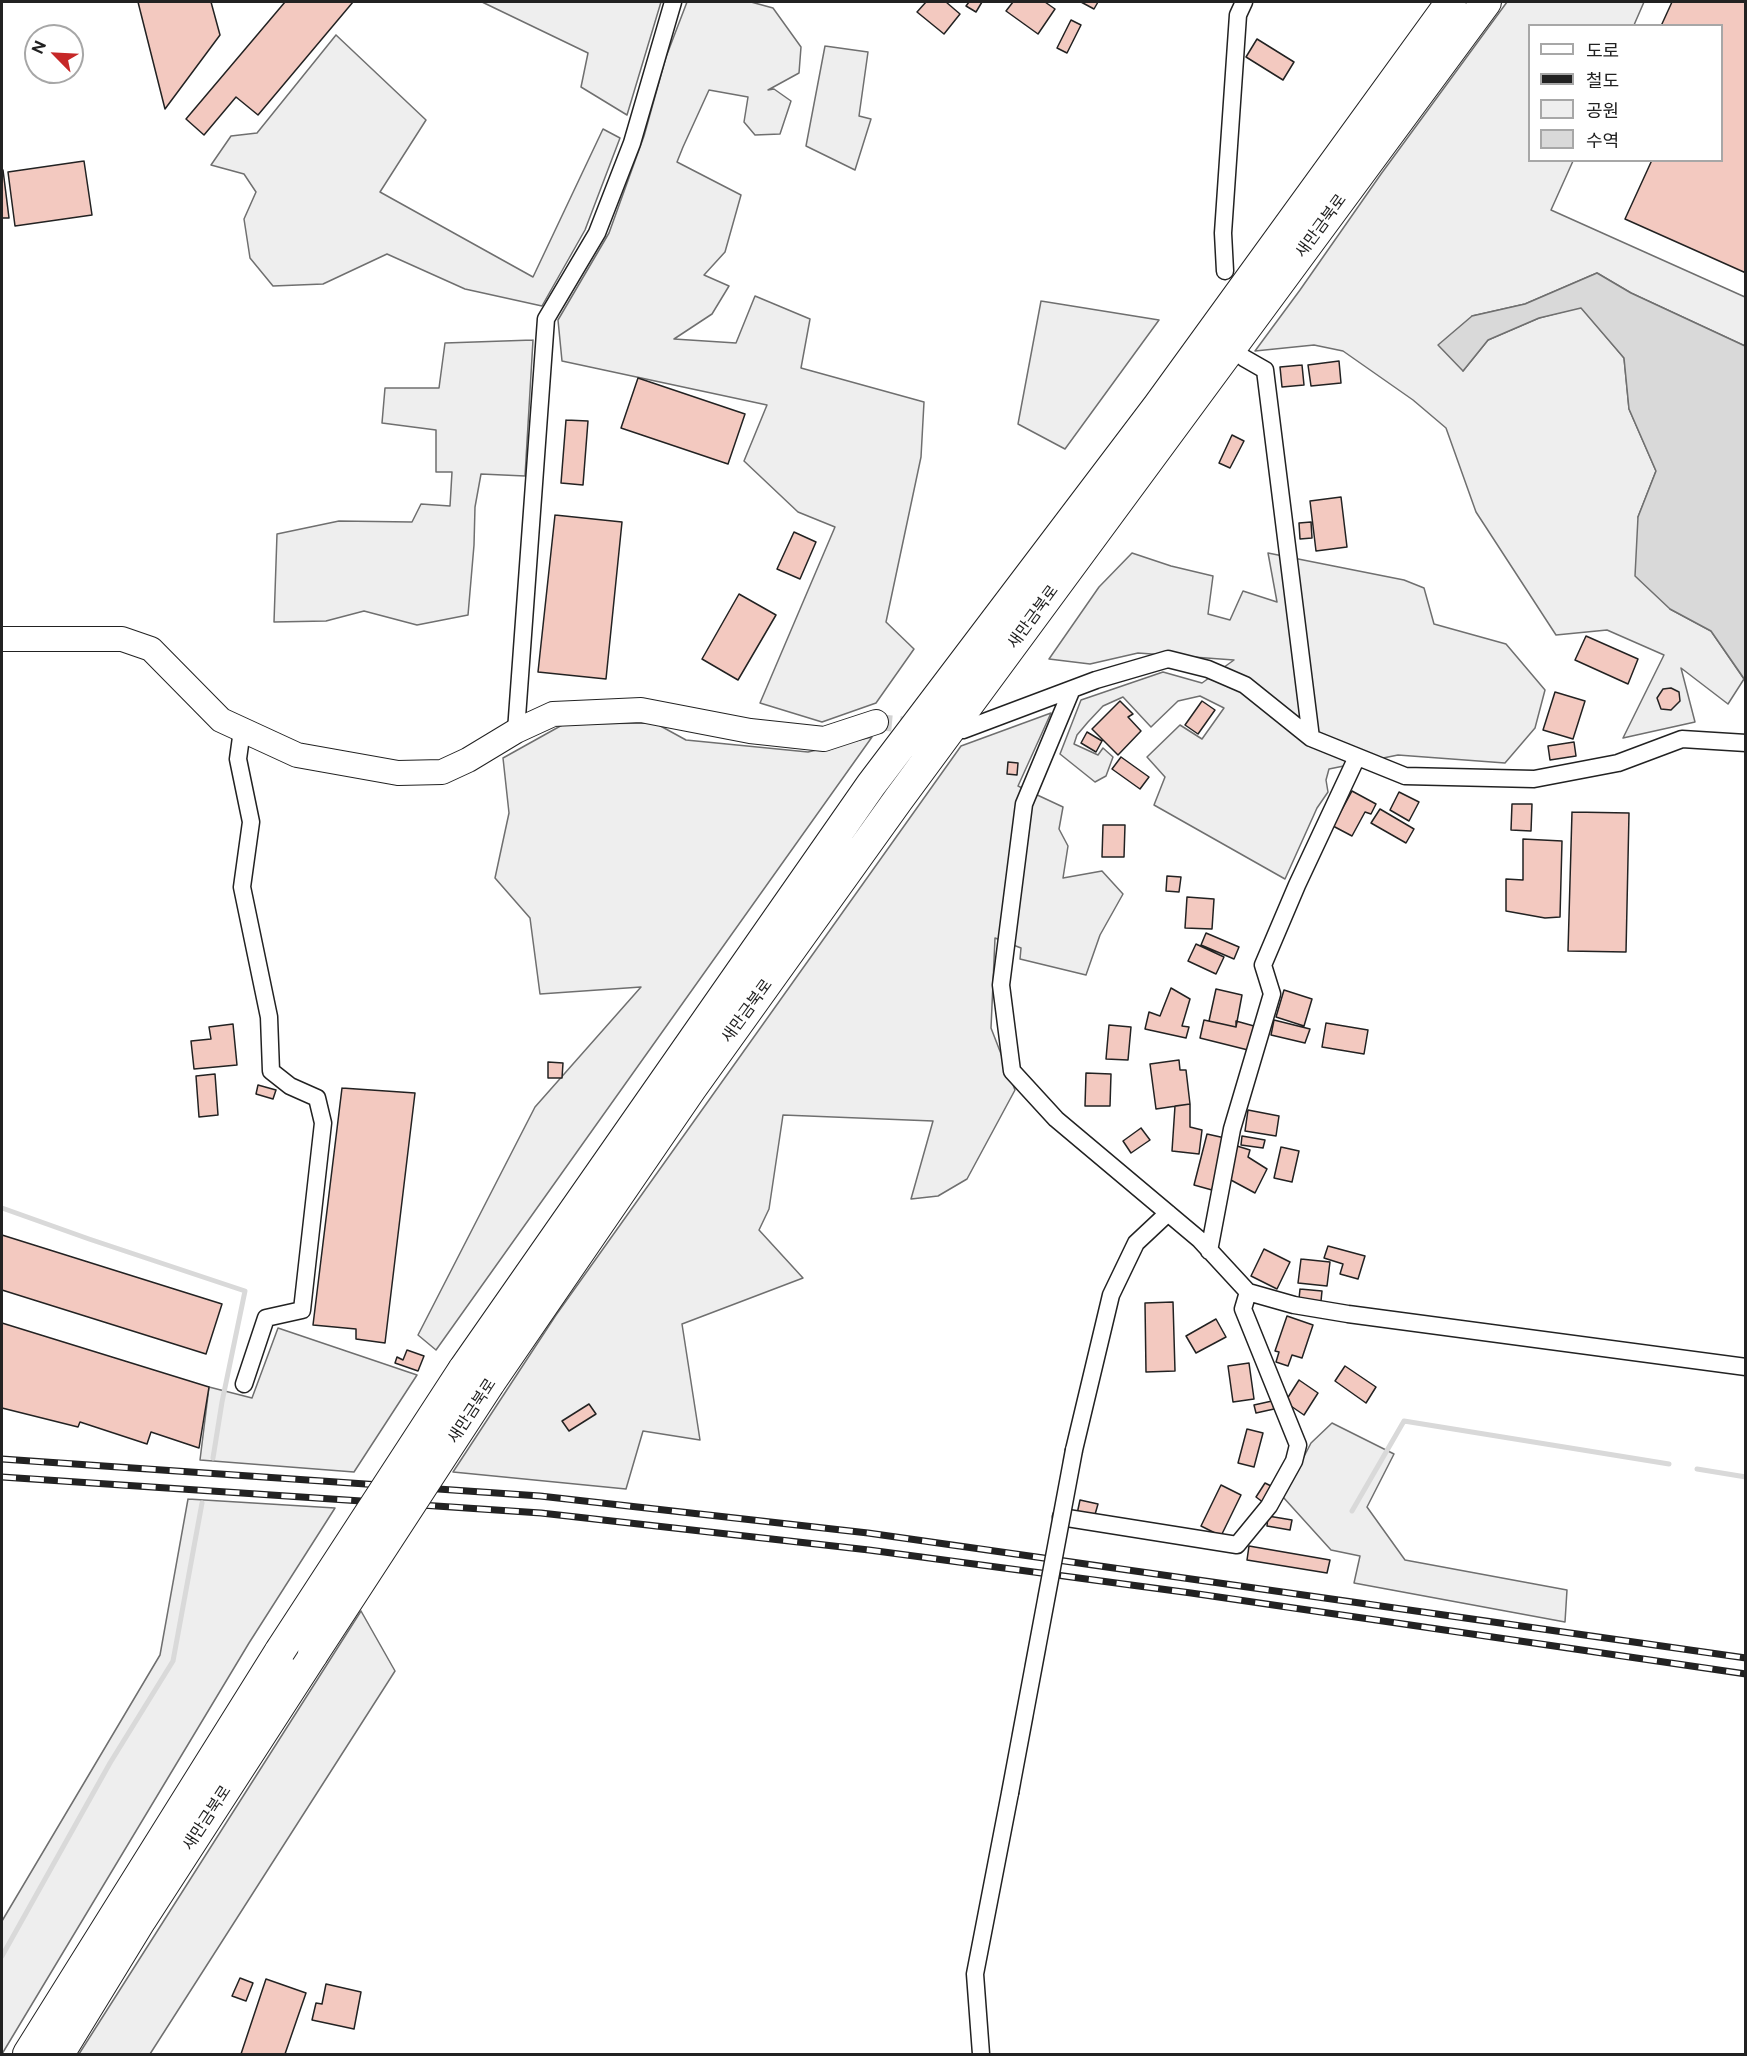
<!DOCTYPE html>
<meta charset="utf-8">
<style>
body{margin:0}
#map{position:relative;width:1747px;height:2056px;overflow:hidden;background:#fff;font-family:"Public Sans","Noto Sans KR",sans-serif}
canvas{display:block}
.frame{position:absolute;inset:0;border:3px solid #222;pointer-events:none}
.legend{position:absolute;left:1528px;top:24px;width:195px;height:138px;box-sizing:border-box;background:#fff;border:2px solid #a7a7a7;margin:0;padding:8px 10px;list-style:none;font-size:18px;color:#222}
.legend li{display:flex;align-items:center;gap:12px;height:30px}
.legend b{width:30px;border:2px solid #a7a7a7}
.north{position:absolute;left:24px;top:24px;width:60px;height:60px;box-sizing:border-box;background:#fff;border:2px solid #a7a7a7;border-radius:50%;rotate:294deg;font-size:16px;font-weight:700;line-height:24px;text-align:center;color:#222}
.north::after{content:'';display:block;margin:auto;width:21px;height:27px;background:#c62828;clip-path:polygon(50% 0,100% 100%,50% 72%,0 100%)}
</style>
<div id="map">
<canvas width="1747" height="2056"></canvas>
<div class="frame"></div>
<ul class="legend">
<li><b style="height:8px;background:#fff"></b>도로</li>
<li><b style="height:8px;background:#222"></b>철도</li>
<li><b style="height:16px;background:#eee"></b>공원</li>
<li><b style="height:16px;background:#d9d9d9"></b>수역</li>
</ul>
<div class="north">N</div>
</div>
<script>
const context = document.querySelector('canvas').getContext('2d');
context.lineJoin = 'round';
function fillPath(path, color) { context.fillStyle = color; context.fill(path, 'evenodd'); }
const toPath = rows => new Path2D(rows.map(r => 'M' + r).join(''));
function stroke(path, color, width, dash) { context.strokeStyle = color; context.lineWidth = width; context.lineCap = dash ? 'butt' : 'round'; context.setLineDash(dash || []); context.stroke(path); }
function write(font, color, halo, rows, align = 'center') {
  context.font = font + ' "Public Sans","Noto Sans KR",sans-serif'; context.lineWidth = 4.5; context.setLineDash([]); context.textBaseline = 'middle'; context.strokeStyle = halo; context.fillStyle = color; for (const [text, x, y, turn = 0] of rows) {
    context.save(); context.translate(x, y); context.rotate((+turn || 0) * Math.PI / 180); context.textAlign = isNaN(turn) ? turn : align; if (halo) context.strokeText(text, 0, 0); context.fillText(text, 0, 0); context.restore();
  }
}
const green = toPath([
 [482,2,661,2,627,115,581,87,588,53,482,2],
 [687,2,751,2,773,8,801,47,799,73,768,90,774,89,791,101,780,134,755,135,744,122,748,97,709,90,683,147,677,162,741,195,725,252,704,275,729,286,712,314,674,339,736,343,755,296,810,319,801,368,924,402,921,457,886,622,914,649,876,703,822,722,760,703,835,527,798,512,744,461,767,405,562,361,558,320,609,233,644,136,666,57,687,2],
 [1507,2,1644,2,1634,25,1530,26,1530,160,1573,161,1551,210,1745,297,1745,346,1631,293,1597,273,1525,304,1472,316,1463,371,1488,340,1539,318,1581,307,1624,358,1629,409,1656,471,1638,517,1670,609,1711,631,1744,679,1728,704,1681,668,1695,722,1623,738,1664,655,1607,630,1556,635,1476,512,1446,428,1413,400,1343,351,1314,345,1255,351,1300,290,1381,174,1507,2],
 [336,35,426,120,380,192,533,277,603,129,620,138,585,230,542,306,465,289,387,254,323,284,273,286,250,258,244,219,256,192,244,174,211,165,231,136,257,133,336,35],
 [825,46,868,52,859,116,871,119,855,170,806,146,825,46],
 [1041,301,1159,320,1065,449,1018,424,1041,301],
 [533,340,525,476,481,474,475,507,474,545,468,615,417,625,364,611,326,621,274,622,277,534,339,521,412,522,421,504,450,506,452,472,436,472,436,430,382,423,385,388,439,388,445,343,533,340],
 [1132,553,1171,566,1213,576,1208,614,1230,620,1243,591,1277,602,1268,553,1404,580,1424,588,1434,624,1506,644,1545,690,1535,728,1505,763,1398,755,1329,769,1326,780,1328,792,1317,808,1285,879,1154,805,1165,777,1147,757,1180,725,1202,739,1224,708,1200,696,1178,701,1151,727,1123,697,1103,706,1088,722,1077,735,1074,744,1098,755,1103,748,1113,757,1106,776,1095,782,1060,754,1081,700,1163,672,1202,683,1234,660,1138,653,1090,664,1049,659,1099,587,1132,553],
 [1051,713,1018,786,1063,807,1059,829,1068,846,1063,878,1102,871,1123,894,1100,935,1086,975,1020,959,1021,948,995,938,991,1028,1015,1090,967,1179,938,1196,911,1199,933,1121,783,1115,769,1209,759,1230,803,1278,682,1324,700,1440,643,1431,626,1489,453,1472,556,1315,961,746,1051,713],
 [655,723,686,740,808,752,872,737,436,1350,418,1335,535,1107,641,987,540,994,530,918,495,878,509,813,503,758,564,724,655,723],
 [278,1328,417,1375,354,1472,200,1460,209,1387,252,1398,278,1328],
 [1332,1423,1394,1454,1367,1507,1405,1560,1567,1590,1565,1622,1354,1583,1360,1556,1331,1550,1283,1497,1311,1443,1332,1423],
 [188,1499,335,1508,249,1643,2,2054,2,1921,160,1655,188,1499],
 [361,1611,395,1671,150,2054,79,2054,361,1611]
]);
fillPath(green, '#eee');
stroke(green, '#6f6f6f', 1.5);
const water = toPath([
 [1597,273,1631,293,1745,346,1745,680,1711,631,1670,609,1635,576,1638,517,1656,471,1629,409,1624,358,1581,308,1539,318,1488,340,1463,371,1438,345,1472,316,1525,304,1597,273]
]);
fillPath(water, '#d9d9d9');
stroke(water, '#6f6f6f', 1.5);
stroke(toPath([
 [2,1208,89,1239,245,1291,222,1402,213,1458],
 [1697,1469,1746,1477],
 [1352,1511,1404,1421,1669,1464],
 [2,1956,110,1763,173,1661,202,1503]
]), '#d9d9d9', 5);
const building = toPath([
 [138,2,211,2,220,35,165,109,138,2],
 [285,2,353,2,258,115,236,97,204,135,186,119,285,2],
 [926,2,946,2,960,14,944,34,917,12,926,2],
 [969,2,982,2,976,12,966,6,969,2],
 [1013,2,1045,2,1055,9,1038,34,1006,11,1013,2],
 [1081,2,1098,2,1094,9,1081,2],
 [1672,2,1746,2,1746,273,1625,219,1652,160,1722,160,1722,26,1661,26,1672,2],
 [1071,20,1081,25,1067,53,1057,48,1071,20],
 [1257,39,1294,62,1283,80,1246,57,1257,39],
 [84,161,92,215,15,226,8,172,84,161],
 [3,170,9,218,2,218,2,171,3,170],
 [1339,361,1341,383,1311,386,1308,365,1339,361],
 [1302,365,1304,385,1282,387,1280,367,1302,365],
 [638,378,745,414,728,464,621,428,638,378],
 [566,420,588,421,583,485,561,483,566,420],
 [1232,435,1244,441,1230,468,1219,463,1232,435],
 [1341,497,1347,547,1316,551,1310,501,1341,497],
 [555,515,622,522,606,679,538,672,555,515],
 [1311,522,1312,538,1300,539,1299,523,1311,522],
 [794,532,816,542,800,579,777,569,794,532],
 [739,594,776,615,738,680,702,659,739,594],
 [1586,636,1638,659,1628,684,1575,660,1586,636],
 [1671,688,1679,692,1680,701,1671,710,1661,709,1657,698,1663,689,1671,688],
 [1555,692,1585,701,1573,739,1543,730,1555,692],
 [1120,701,1133,714,1128,717,1141,731,1118,755,1092,729,1120,701],
 [1202,701,1215,710,1198,734,1185,725,1202,701],
 [1087,732,1102,741,1096,752,1081,743,1087,732],
 [1574,742,1576,756,1550,760,1548,746,1574,742],
 [1121,757,1149,777,1140,789,1112,769,1121,757],
 [1008,762,1018,763,1017,775,1007,774,1008,762],
 [1352,791,1376,804,1371,814,1365,812,1352,836,1333,826,1352,791],
 [1399,792,1419,802,1409,821,1390,810,1399,792],
 [1512,804,1532,804,1531,831,1511,830,1512,804],
 [1380,809,1414,829,1406,843,1371,823,1380,809],
 [1572,812,1629,813,1626,952,1568,951,1572,812],
 [1103,825,1125,825,1124,857,1102,857,1103,825],
 [1523,839,1562,841,1560,917,1545,918,1506,911,1506,879,1523,880,1523,839],
 [1167,876,1181,877,1179,892,1166,891,1167,876],
 [1187,897,1214,899,1212,929,1185,928,1187,897],
 [1206,933,1239,947,1234,959,1201,945,1206,933],
 [1196,944,1224,957,1216,974,1188,961,1196,944],
 [1171,988,1190,999,1182,1026,1189,1027,1186,1038,1145,1029,1149,1012,1160,1016,1171,988],
 [1216,989,1242,995,1236,1027,1209,1021,1216,989],
 [1284,990,1312,999,1304,1026,1276,1017,1284,990],
 [1204,1020,1236,1027,1236,1021,1254,1026,1248,1050,1200,1038,1204,1020],
 [1274,1020,1310,1029,1305,1043,1271,1035,1274,1020],
 [1326,1023,1368,1030,1364,1054,1322,1047,1326,1023],
 [233,1024,237,1065,194,1069,191,1041,211,1039,209,1027,233,1024],
 [1109,1025,1131,1027,1128,1060,1106,1059,1109,1025],
 [1179,1060,1180,1070,1186,1070,1190,1104,1156,1109,1150,1064,1179,1060],
 [548,1062,563,1063,562,1078,548,1078,548,1062],
 [1086,1073,1111,1074,1110,1106,1085,1106,1086,1073],
 [215,1074,218,1115,199,1117,196,1076,215,1074],
 [258,1085,276,1090,273,1099,256,1094,258,1085],
 [342,1088,415,1093,385,1343,356,1339,356,1329,313,1325,342,1088],
 [1190,1104,1190,1127,1202,1130,1199,1154,1172,1151,1175,1106,1190,1104],
 [1248,1110,1279,1116,1276,1136,1245,1131,1248,1110],
 [1141,1128,1150,1140,1131,1153,1123,1141,1141,1128],
 [1207,1134,1225,1138,1212,1190,1194,1185,1207,1134],
 [1242,1136,1265,1140,1263,1148,1241,1145,1242,1136],
 [1237,1146,1250,1150,1248,1157,1267,1169,1255,1193,1229,1179,1237,1146],
 [1281,1147,1299,1151,1292,1182,1274,1178,1281,1147],
 [2,1235,222,1304,206,1354,2,1290,2,1235],
 [1328,1246,1365,1256,1358,1279,1340,1274,1343,1264,1324,1258,1328,1246],
 [1264,1249,1290,1262,1277,1289,1251,1276,1264,1249],
 [1301,1259,1330,1262,1327,1286,1298,1283,1301,1259],
 [1300,1289,1322,1291,1321,1301,1299,1299,1300,1289],
 [1173,1302,1175,1371,1146,1372,1145,1303,1173,1302],
 [1287,1316,1313,1325,1302,1358,1292,1355,1288,1366,1276,1362,1279,1352,1275,1351,1287,1316],
 [1216,1319,1226,1337,1196,1353,1186,1336,1216,1319],
 [2,1323,209,1387,199,1448,151,1432,147,1444,80,1422,78,1427,2,1408,2,1323],
 [407,1350,424,1356,418,1371,395,1363,397,1357,403,1360,407,1350],
 [1249,1363,1254,1399,1233,1402,1228,1366,1249,1363],
 [1345,1366,1376,1387,1366,1403,1335,1381,1345,1366],
 [1299,1380,1318,1393,1304,1415,1285,1402,1299,1380],
 [1272,1401,1274,1409,1256,1413,1254,1405,1272,1401],
 [589,1404,596,1414,569,1431,562,1421,589,1404],
 [1247,1429,1263,1433,1254,1467,1238,1463,1247,1429],
 [1265,1483,1273,1487,1264,1503,1256,1497,1265,1483],
 [1221,1485,1241,1495,1221,1536,1201,1526,1221,1485],
 [1080,1500,1098,1504,1094,1518,1077,1514,1080,1500],
 [1268,1516,1292,1520,1290,1530,1267,1526,1268,1516],
 [1249,1546,1330,1560,1327,1573,1247,1560,1249,1546],
 [240,1978,253,1983,246,2001,232,1996,240,1978],
 [266,1979,306,1993,285,2054,241,2054,266,1979],
 [326,1984,361,1992,354,2029,312,2020,316,2003,322,2004,326,1984]
]);
fillPath(building, '#f3c9c0');
stroke(building, '#222', 1.5);
stroke(toPath([
 [876,722,920,726]
]), '#d3d3d3', 16, [16, 8]);
const street = toPath([
 [1225,271,1223,233,1238,15,1244,2],
 [1244,358,1265,370,1311,738],
 [1072,689,1024,804,1001,985,1012,1071,1056,1119,1200,1240,1248,1292,1294,1305,1348,1314,1746,1367],
 [242,730,238,759,251,822,242,887,269,1017,271,1071,290,1086,317,1098,323,1123,302,1310,266,1318,244,1384],
 [963,730,1096,680,1168,659,1208,669,1245,685,1311,738,1405,776,1534,779,1618,763,1682,739,1746,743],
 [516,731,546,319,597,233,632,143,673,2],
 [1209,1251,1232,1129,1272,994,1263,965,1297,885,1357,757],
 [1074,1450,1111,1295,1136,1243,1168,1213],
 [1061,1517,1237,1545,1269,1506,1294,1461,1298,1445,1243,1309,1248,1292],
 [981,2054,975,1974,1010,1793]
]);
const secondary = toPath([
 [2,639,122,639,151,649,221,720,297,755,398,773,442,772,468,760,516,731,553,714,641,710,750,731,824,739,876,722]
]);
const highway = toPath([
 [463,1370,871,785,1158,406,1451,2],
 [489,1384,691,1089,898,800,1486,2],
 [28,2054,280,1651],
 [59,2054,141,1920,313,1654]
]);
stroke(street, '#222', 19);
stroke(secondary, '#222', 26);
stroke(highway, '#222', 32);
stroke(street, '#fff', 16);
stroke(secondary, '#fff', 24);
stroke(highway, '#fff', 30);
const rail = toPath([
 [2,1459,540,1496,868,1533,1746,1658],
 [2,1477,541,1513,869,1550,1191,1593,1746,1674]
]);
stroke(rail, '#222', 7);
stroke(rail, '#fff', 4.5, [14]);
const streetBridge = toPath([
 [1010,1793,1074,1450]
]);
const highwayBridge = toPath([
 [280,1651,463,1370],
 [313,1654,489,1384]
]);
stroke(streetBridge, '#222', 19, []);
stroke(highwayBridge, '#222', 32, []);
stroke(streetBridge, '#fff', 16);
stroke(highwayBridge, '#fff', 30);
write('16px', '#222', '#fff', [
 ["새만금북로",1321,226,-54],
 ["새만금북로",1033,617,-54],
 ["새만금북로",747,1011,-54],
 ["새만금북로",472,1411,-57],
 ["새만금북로",207,1818,-57]
]);
</script>
